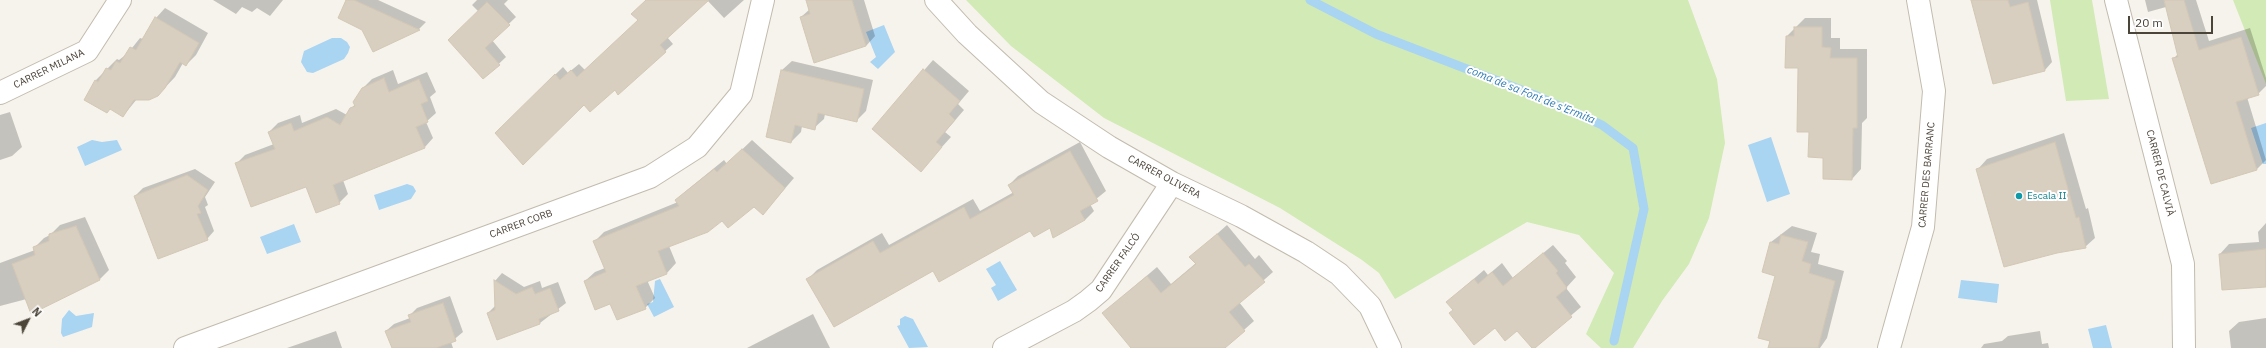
<!DOCTYPE html>
<meta charset="utf-8">
<style>
body{margin:0}
#map{position:relative;width:2266px;height:348px;overflow:hidden;background:#f6f3ec;font-family:"IBM Plex Sans",sans-serif}
canvas{display:block}
.north{position:absolute;left:8px;top:300px;width:40px;height:40px;-webkit-text-stroke:3px #fff;paint-order:stroke;rotate:48deg;font-size:11px;font-weight:700;line-height:16px;text-align:center;color:#4b4439}
.north::after{content:'';display:block;margin:auto;width:14px;height:18px;background:#4b4439;clip-path:polygon(50% 0,100% 100%,50% 72%,0 100%)}
.scale{position:absolute;left:2128px;top:16px;width:85px;height:18px;box-sizing:border-box;border:2px solid #4b4439;border-top:0;padding-left:5px;font-size:12px;line-height:14px;white-space:nowrap;color:#4b4439;-webkit-text-stroke:3px #fff;paint-order:stroke}
</style>
<div id="map">
<canvas width="2266" height="348"></canvas>
<div class="north">N</div>
<div class="scale">20 m</div>
</div>
<script>
const context = document.querySelector('canvas').getContext('2d');
context.lineJoin = 'round';
function fillPath(path, color) { context.fillStyle = color; context.fill(path, 'evenodd'); }
const toPath = rows => new Path2D(rows.map(r => 'M' + r).join(''));
function stroke(path, color, width, dash) { context.strokeStyle = color; context.lineWidth = width; context.lineCap = dash ? 'butt' : 'round'; context.setLineDash(dash || []); context.stroke(path); }
function write(font, color, halo, rows, align = 'center') {
  context.font = font + ' "IBM Plex Sans",sans-serif'; context.lineWidth = 4; context.setLineDash([]); context.textBaseline = 'middle'; context.strokeStyle = halo; context.fillStyle = color; for (const [text, x, y, turn = 0] of rows) {
    context.save(); context.translate(x, y); context.rotate((+turn || 0) * Math.PI / 180); context.textAlign = isNaN(turn) ? turn : align; if (halo) context.strokeText(text, 0, 0); context.fillText(text, 0, 0); context.restore();
  }
}
fillPath(toPath([
 [966,0,1688,0,1717,79,1725,143,1709,218,1689,264,1662,301,1633,348,1601,348,1586,334,1614,273,1579,235,1527,222,1395,299,1379,273,1362,260,1280,208,1104,118,1011,46],
 [2050,0,2092,0,2109,99,2066,101],
 [2233,0,2266,0,2266,84]
]), '#d2eab5');
fillPath(toPath([
 [884,25,895,52,878,69,870,62,876,57,866,32],
 [332,38,341,38,347,42,350,47,348,53,344,59,313,73,307,72,301,62,304,51],
 [2266,123,2266,164,2263,164,2251,128],
 [1771,137,1790,194,1767,202,1748,145],
 [92,140,102,142,117,140,122,150,85,166,77,147],
 [407,184,413,186,416,191,411,199,379,210,374,195],
 [294,224,301,242,267,254,260,237],
 [1000,261,1017,290,998,301,991,288,996,285,986,269],
 [660,279,674,307,654,317,647,304,653,302,655,281],
 [1961,280,1999,284,1997,303,1958,298],
 [69,310,76,316,94,313,92,327,63,337,61,333,62,319],
 [905,316,913,319,928,347,909,348,897,326,900,325,900,319],
 [2106,325,2112,348,2093,348,2088,329]
]), '#a9d4f2');
fillPath(toPath([
 [213,0,283,0,270,16,257,8,252,12,242,7,236,14],
 [347,0,378,0,426,22,419,29,373,51],
 [477,0,508,0,504,4,516,17,492,40,506,57,484,78,478,11,472,5],
 [647,0,707,0,667,37,673,44,618,93,615,88,584,104,496,133,563,67,568,73,579,64,585,70,639,20],
 [707,0,744,0,724,18],
 [807,0,864,0,875,36,866,46,801,17,810,9],
 [1972,0,2037,0,2052,62,2045,70,1993,83],
 [2145,0,2196,0,2209,41,2250,28,2266,78,2266,86,2258,94,2247,97,2266,160,2256,170,2174,58,2178,54,2166,7,2148,12],
 [165,8,208,33,196,55,186,65,183,63,175,77,158,95,137,99,123,116,111,108,107,112,85,99,96,80,117,59,119,60,128,53,140,38,143,39,156,18],
 [1805,18,1831,18,1831,38,1840,38,1840,49,1867,49,1867,118,1862,123,1861,169,1852,179,1824,157,1810,131,1799,67,1787,36],
 [933,60,969,91,958,104,964,110,945,132,951,137,921,170,873,129],
 [792,61,873,80,866,111,856,121,825,114,824,119,814,128,802,126,801,132,791,142,782,70],
 [393,70,398,84,427,72,436,92,430,97,436,113,426,122,433,138,425,147,343,180,348,194,339,203,307,185,236,164,245,155,274,144,269,132,278,123,300,115,302,123,336,109,347,115,355,104,363,88,372,79],
 [10,112,22,147,12,156,0,160,0,115],
 [2064,133,2086,209,2088,208,2095,238,2085,247,1978,169,1987,159],
 [752,140,794,178,763,214,754,206,669,246,676,263,667,273,647,280,655,298,645,308,611,303,585,281,595,272,605,268,594,242,604,232,678,202,676,200,686,191,724,160,727,164],
 [1080,142,1106,191,1090,204,1094,211,1085,220,1031,230,933,269,808,279,817,270,882,233,889,245,973,199,980,211,1014,192,1009,185,1018,176],
 [195,169,215,182,205,197,208,205,205,207,214,231,207,239,135,196,143,188],
 [85,217,109,270,99,280,0,306,0,263,35,250,35,247,44,238,50,235,60,225],
 [2266,223,2266,286,2220,254,2229,244,2259,242,2258,232],
 [1227,225,1255,259,1259,255,1273,272,1239,302,1254,321,1227,345,1191,348,1132,348,1103,313,1157,267,1171,284,1196,263,1191,257],
 [1792,226,1817,233,1811,252,1820,254,1818,264,1844,271,1827,338,1820,348,1769,348,1776,275,1764,272,1771,242],
 [1553,245,1567,261,1565,263,1576,277,1566,288,1581,307,1533,348,1518,329,1495,327,1454,310,1447,302,1484,270,1488,275,1502,263,1513,278],
 [502,273,524,287,540,281,542,288,558,282,566,303,540,323,498,339,488,313,496,305,495,281],
 [450,296,463,332,451,342,453,348,393,348,386,331,394,324,410,318,410,315,417,308],
 [813,314,830,348,747,348],
 [2266,318,2266,348,2231,348,2229,331,2239,322],
 [336,331,342,348,287,348],
 [2040,331,2042,344,2048,343,2049,348,1981,348,1984,344,2002,341,2008,336]
]), '#0003');
stroke(toPath([
 [1310,0,1376,34,1537,96,1602,125,1633,148,1644,209,1614,341]
]), '#a9d4f2', 9);
const building = toPath([
 [346,0,354,0,420,30,373,52,362,30,338,18,346,0],
 [646,0,709,0,660,45,666,52,618,95,615,90,590,112,584,105,523,165,495,133,555,74,560,80,571,70,577,77,638,20,631,14,646,0],
 [806,0,852,0,866,46,814,63,800,17,810,14,806,0],
 [1971,0,2008,0,2010,7,2028,2,2045,71,1993,84,1971,0],
 [2164,0,2184,0,2199,50,2241,37,2259,95,2236,102,2257,170,2211,184,2172,58,2178,57,2164,0],
 [487,2,510,25,485,48,500,65,483,79,448,40,487,2],
 [155,17,199,43,186,66,180,62,165,88,158,96,149,100,134,100,123,117,110,109,107,113,84,100,95,80,98,82,106,68,111,70,116,61,120,63,130,47,136,50,155,17],
 [1794,27,1822,27,1822,47,1831,48,1830,58,1857,58,1857,128,1853,128,1852,180,1823,179,1823,158,1808,157,1809,132,1797,132,1798,68,1785,68,1786,36,1794,36,1794,27],
 [923,69,960,101,949,114,955,120,936,142,942,147,921,172,872,129,923,69],
 [781,70,864,89,857,122,818,113,815,130,795,125,791,143,766,137,781,70],
 [384,78,389,92,419,79,428,101,421,104,428,122,416,127,425,148,333,185,340,204,316,213,306,187,251,207,235,163,275,149,268,132,291,123,294,131,327,117,340,125,350,108,355,106,353,102,362,88,384,78],
 [2055,142,2076,218,2079,217,2086,248,2057,253,2004,267,1976,169,2055,142],
 [742,149,785,188,763,215,754,207,728,228,722,221,708,232,658,251,667,274,636,286,646,309,617,320,610,304,595,310,584,281,606,272,593,241,679,206,675,200,714,169,717,172,742,149],
 [1070,151,1098,201,1080,211,1085,220,1053,238,1050,228,1034,237,1030,231,939,282,933,271,834,327,806,279,873,241,880,253,964,207,970,219,1014,195,1008,185,1070,151],
 [187,175,208,190,198,206,201,213,197,214,208,240,158,259,134,196,187,175],
 [76,226,100,280,31,314,12,264,35,255,33,247,49,241,49,234,76,226],
 [1217,234,1245,267,1249,264,1265,282,1229,312,1245,331,1225,348,1131,348,1102,313,1147,276,1161,293,1196,264,1189,257,1217,234],
 [1781,235,1808,242,1802,261,1811,264,1809,273,1835,281,1818,348,1768,348,1770,341,1758,338,1775,276,1762,272,1770,242,1779,244,1781,235],
 [2266,249,2266,287,2222,290,2219,254,2266,249],
 [1543,253,1558,271,1556,273,1567,288,1556,297,1572,317,1535,348,1532,348,1517,331,1505,341,1495,328,1474,345,1449,313,1453,310,1446,302,1474,279,1478,284,1492,272,1503,286,1543,253],
 [494,280,516,294,532,287,535,294,550,288,559,311,539,319,540,324,497,340,487,313,495,310,494,280],
 [443,303,456,341,436,348,392,348,385,331,411,322,408,315,443,303]
]);
fillPath(building, '#d8cfc1');
stroke(building, '#d3c7b4', 1);
const street = toPath([
 [936,0,967,34,1041,102,1109,147,1172,183,1241,216,1306,252,1339,274,1370,306,1390,348],
 [2116,0,2183,264,2184,348],
 [0,93,87,51,120,0],
 [185,348,650,177,697,147,741,94,763,0],
 [1004,348,1074,311,1088,301,1101,290,1172,183],
 [1889,348,1923,227,1934,91,1918,0]
]);
stroke(street, '#c2bbae', 24);
stroke(street, '#fff', 22);
for (const [x, y, r, color] of [
 [2019,196,4,"#0f9aa8"]
]) { const dot = new Path2D(); dot.arc(x, y, r, 0, 2 * Math.PI); context.fillStyle = color; context.fill(dot); stroke(dot, '#fff', 1.5); }
write('10px', '#4b4439', '#fff', [
 ["CARRER MILANA",49,69,-26],
 ["CARRER DE CALVIÀ",2160,173,76],
 ["CARRER DES BARRANC",1927,175,-85],
 ["CARRER OLIVERA",1164,177,28],
 ["CARRER CORB",521,224,-20],
 ["CARRER FALCÓ",1118,263,-55]
]);
write('10px', '#0d838f', '#fff', [
 ["Escala II",2027,196]
], 'left');
write('italic 11px', '#2e7ab2', '#fff', [
 ["coma de sa Font de s'Ermita",1531,95,22]
]);
</script>
